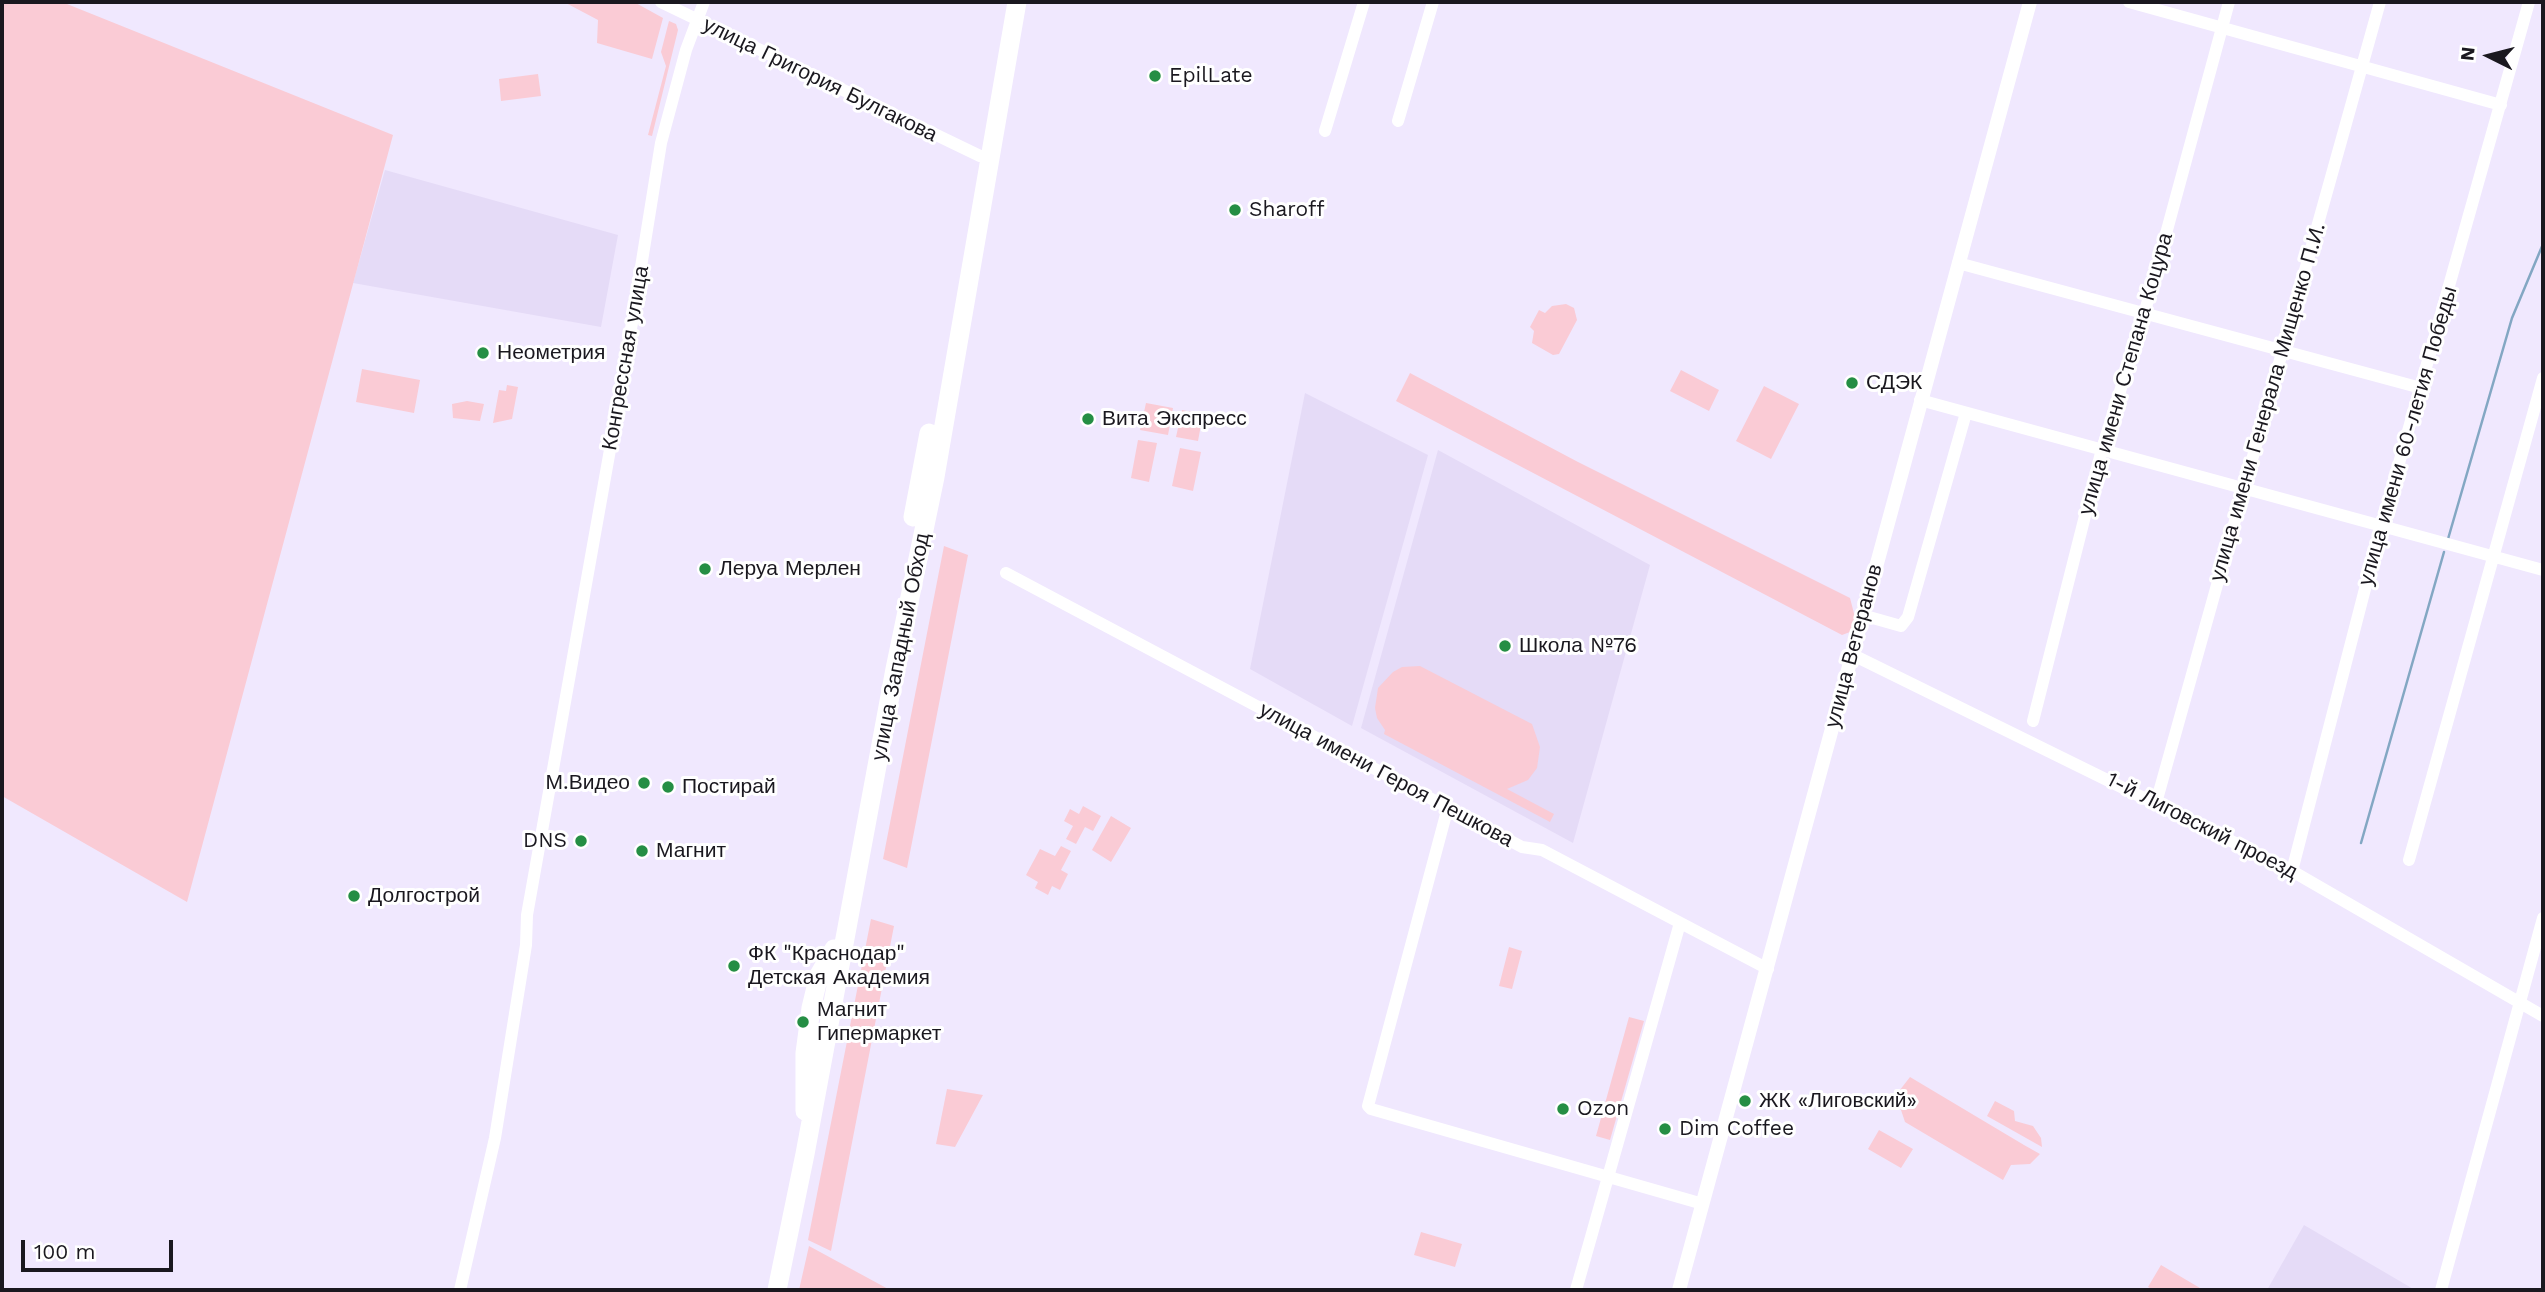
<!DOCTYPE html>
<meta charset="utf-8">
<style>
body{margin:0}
#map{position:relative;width:2545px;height:1292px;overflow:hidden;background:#f0e8fe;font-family:"Work Sans",sans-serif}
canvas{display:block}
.frame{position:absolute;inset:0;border:4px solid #1a181f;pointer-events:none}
.north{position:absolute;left:2454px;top:21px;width:70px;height:70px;-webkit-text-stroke:5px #fff;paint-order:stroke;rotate:276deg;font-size:19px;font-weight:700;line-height:28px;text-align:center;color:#1a181f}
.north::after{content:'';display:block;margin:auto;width:24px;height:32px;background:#1a181f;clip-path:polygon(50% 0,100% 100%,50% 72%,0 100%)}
.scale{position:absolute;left:21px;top:1240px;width:152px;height:32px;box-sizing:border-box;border:4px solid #1a181f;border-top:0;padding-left:9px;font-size:21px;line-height:24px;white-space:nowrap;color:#1a181f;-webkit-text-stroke:5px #fff;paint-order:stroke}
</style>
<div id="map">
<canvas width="2545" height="1292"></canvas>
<div class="frame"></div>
<div class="north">N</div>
<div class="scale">100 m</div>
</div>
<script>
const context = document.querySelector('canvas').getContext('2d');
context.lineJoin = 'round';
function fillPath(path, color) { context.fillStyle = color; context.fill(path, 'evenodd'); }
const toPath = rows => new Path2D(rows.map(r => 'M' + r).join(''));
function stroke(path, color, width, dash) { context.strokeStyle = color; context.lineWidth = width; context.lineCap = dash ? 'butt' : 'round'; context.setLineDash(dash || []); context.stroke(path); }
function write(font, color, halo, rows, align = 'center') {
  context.font = font + ' "Work Sans",sans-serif'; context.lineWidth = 6; context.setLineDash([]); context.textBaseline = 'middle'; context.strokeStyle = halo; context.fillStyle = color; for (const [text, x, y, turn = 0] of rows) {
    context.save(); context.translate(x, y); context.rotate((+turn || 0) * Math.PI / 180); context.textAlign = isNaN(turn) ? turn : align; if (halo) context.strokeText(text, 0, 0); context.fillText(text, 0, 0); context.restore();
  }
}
fillPath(toPath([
 [385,170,618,235,601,327,353,283],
 [1305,393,1428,455,1352,726,1250,669],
 [1438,450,1650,565,1573,843,1361,728],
 [2304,1225,2415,1290,2267,1290]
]), '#e5dbf7');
fillPath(toPath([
 [2,2,62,2,393,135,187,902,2,796],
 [564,2,634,2,663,18,652,59,597,43,598,20],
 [669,21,676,24,678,30,652,136,648,135,666,66,661,52],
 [538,74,541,96,501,101,499,79],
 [1566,304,1574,308,1577,320,1559,354,1553,355,1532,343,1534,331,1530,327,1539,310,1545,313,1552,306],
 [362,369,420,380,414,413,356,402],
 [1681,370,1719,390,1709,411,1670,391],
 [1410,373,1578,462,1850,598,1858,629,1842,635,1396,401],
 [507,385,518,387,512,419,493,423,499,390,506,391],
 [1764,386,1799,404,1771,459,1736,441],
 [467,401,484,404,480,421,453,418,452,404],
 [1146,403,1173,408,1168,435,1140,430],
 [1182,410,1203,414,1198,441,1176,437],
 [1138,440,1157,443,1149,482,1131,478],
 [1180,448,1201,452,1193,491,1172,486],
 [944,546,968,555,907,868,883,859],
 [1420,666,1532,724,1540,747,1537,768,1528,780,1507,789,1554,814,1550,822,1384,734,1385,730,1377,718,1375,708,1378,688,1393,672,1402,667],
 [1083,806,1101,816,1093,831,1085,827,1076,844,1066,839,1073,826,1064,821,1070,809,1079,814],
 [1111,816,1131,828,1111,862,1092,850],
 [1061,846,1071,851,1061,870,1068,874,1060,890,1052,886,1048,895,1035,888,1038,882,1026,875,1040,849,1055,856],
 [871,919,894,926,831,1251,808,1240],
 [1509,947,1522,951,1512,989,1499,986],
 [1629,1017,1644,1021,1610,1140,1596,1136],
 [1910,1077,2024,1145,2040,1154,2030,1164,2011,1165,2003,1180,1905,1122,1896,1095],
 [947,1089,983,1095,955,1147,936,1144],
 [1995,1101,2014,1111,2015,1121,2033,1126,2041,1138,2042,1147,1987,1116],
 [1879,1130,1913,1149,1901,1168,1868,1149],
 [1421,1232,1462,1244,1455,1267,1414,1255],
 [809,1246,890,1290,799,1290],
 [2161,1265,2200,1288,2199,1290,2154,1290,2148,1287]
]), '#facbd5');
stroke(toPath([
 [2448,539,2512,318,2543,244],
 [2361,843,2444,552]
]), '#83a7c3', 2.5);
stroke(toPath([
 [661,2,980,156],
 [2129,2,2501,105],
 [1398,121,1433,2],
 [1325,131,1364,2],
 [1958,263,2421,388],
 [1920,400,2543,570],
 [1006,573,1522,847,1542,850,1768,969],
 [1862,615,1901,626,1908,617,1966,413],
 [1851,654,2292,871,2543,1016],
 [2033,721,2102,449,2145,311,2229,2],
 [2156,803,2380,2],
 [1448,807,1368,1106,1371,1109,1703,1204],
 [2409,860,2543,378],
 [2292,871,2381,527,2529,2],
 [460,1290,495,1138,526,945,527,915,626,360,661,143,686,50,704,2],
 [1576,1290,1680,923],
 [2441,1290,2543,918]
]), '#fff', 12);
stroke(toPath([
 [1679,1290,2030,2]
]), '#fff', 14);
stroke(toPath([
 [913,517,929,433],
 [805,1111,805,1053,811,1008,819,975,834,949],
 [777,1290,805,1154,895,669,935,477,1017,2]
]), '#fff', 19);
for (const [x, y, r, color] of [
 [1155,76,7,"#258e44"],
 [1235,210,7,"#258e44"],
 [483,353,7,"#258e44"],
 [1852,383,7,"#258e44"],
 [1088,419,7,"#258e44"],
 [705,569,7,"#258e44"],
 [1505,646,7,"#258e44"],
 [644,783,7,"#258e44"],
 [668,787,7,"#258e44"],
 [581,841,7,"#258e44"],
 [642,851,7,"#258e44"],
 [354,896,7,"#258e44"],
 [734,966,7,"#258e44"],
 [803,1022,7,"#258e44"],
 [1745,1101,7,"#258e44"],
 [1563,1109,7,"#258e44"],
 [1665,1129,7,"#258e44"]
]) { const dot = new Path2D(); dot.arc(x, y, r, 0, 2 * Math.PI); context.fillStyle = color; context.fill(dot); stroke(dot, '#fff', 2.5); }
write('21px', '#1a181f', '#fff', [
 ["EpilLate",1169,76],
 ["Sharoff",1249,210],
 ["Неометрия",497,353],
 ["СДЭК",1866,383],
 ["Вита Экспресс",1102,419],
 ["Леруа Мерлен",719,569],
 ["Школа №76",1519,646],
 ["М.Видео",630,783,"right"],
 ["Постирай",682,787],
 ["DNS",567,841,"right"],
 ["Магнит",656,851],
 ["Долгострой",368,896],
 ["ФК \"Краснодар\"",748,954],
 ["Детская Академия",748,978],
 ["Магнит",817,1010],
 ["Гипермаркет",817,1034],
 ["ЖК «Лиговский»",1759,1101],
 ["Ozon",1577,1109],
 ["Dim Coffee",1679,1129]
], 'left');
write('21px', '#1a181f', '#fff', [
 ["улица Григория Булгакова",820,80,26],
 ["Конгрессная улица",626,358,-80],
 ["улица имени Степана Коцура",2126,374,-74],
 ["улица имени Генерала Мищенко П.И.",2268,402,-74],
 ["улица имени 60-летия Победы",2408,436,-74],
 ["улица Ветеранов",1854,646,-75],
 ["улица Западный Обход",901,647,-79],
 ["улица имени Героя Пешкова",1386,775,28],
 ["1-й Лиговский проезд",2202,826,27]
]);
</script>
